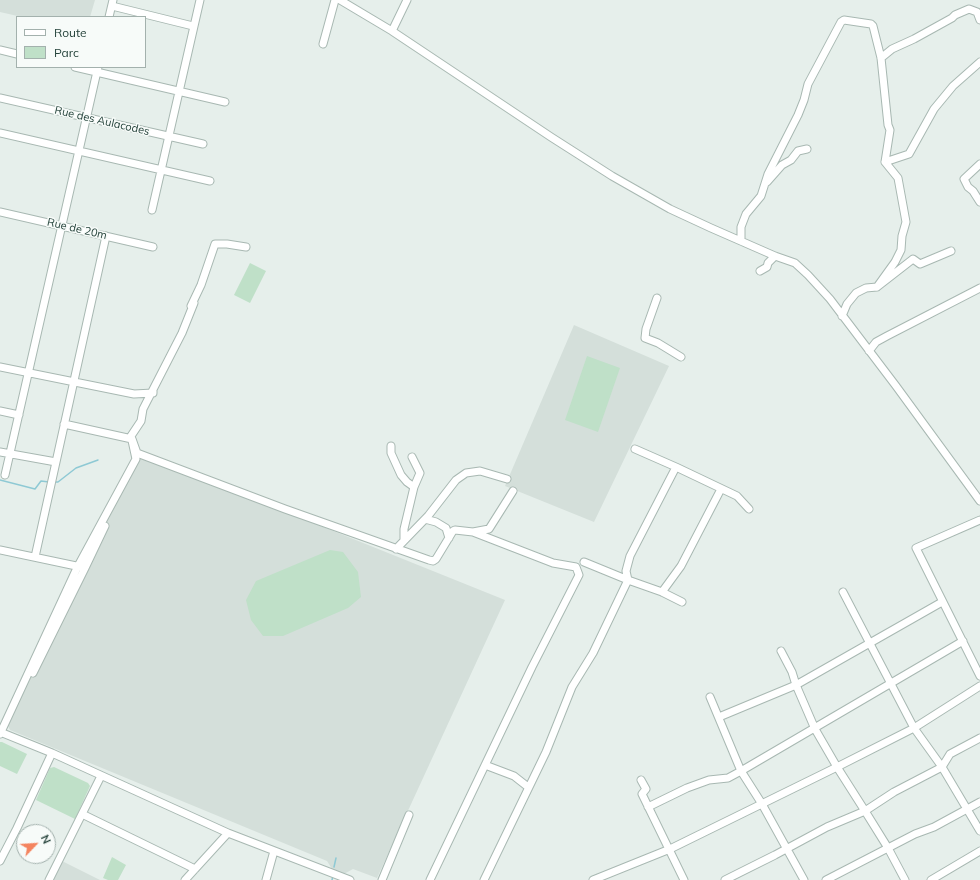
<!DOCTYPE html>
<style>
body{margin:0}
#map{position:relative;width:980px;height:880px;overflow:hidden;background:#e6efeb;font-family:Mulish,sans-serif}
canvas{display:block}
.legend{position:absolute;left:16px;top:16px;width:130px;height:52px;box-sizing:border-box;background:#f7fbf9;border:1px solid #a3b1ad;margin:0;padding:5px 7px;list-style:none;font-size:12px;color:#24423a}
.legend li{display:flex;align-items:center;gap:8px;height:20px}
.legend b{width:20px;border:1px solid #a3b1ad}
.north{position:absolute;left:16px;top:824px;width:40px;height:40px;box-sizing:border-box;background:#f7fbf9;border:1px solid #a3b1ad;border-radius:50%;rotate:65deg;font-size:11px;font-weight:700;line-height:16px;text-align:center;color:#24423a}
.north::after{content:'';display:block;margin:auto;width:14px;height:18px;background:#f4845f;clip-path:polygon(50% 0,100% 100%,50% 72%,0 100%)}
</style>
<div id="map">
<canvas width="980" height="880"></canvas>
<ul class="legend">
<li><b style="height:5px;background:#fff"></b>Route</li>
<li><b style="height:11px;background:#bfe0c8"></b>Parc</li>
</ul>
<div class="north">N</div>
</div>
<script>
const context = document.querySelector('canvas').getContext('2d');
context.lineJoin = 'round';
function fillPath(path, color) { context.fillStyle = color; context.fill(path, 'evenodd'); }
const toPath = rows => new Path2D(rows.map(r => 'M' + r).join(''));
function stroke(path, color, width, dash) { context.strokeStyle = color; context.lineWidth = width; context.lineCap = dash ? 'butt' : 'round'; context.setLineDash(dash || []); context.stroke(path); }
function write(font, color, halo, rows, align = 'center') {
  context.font = font + ' Mulish,sans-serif'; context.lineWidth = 3; context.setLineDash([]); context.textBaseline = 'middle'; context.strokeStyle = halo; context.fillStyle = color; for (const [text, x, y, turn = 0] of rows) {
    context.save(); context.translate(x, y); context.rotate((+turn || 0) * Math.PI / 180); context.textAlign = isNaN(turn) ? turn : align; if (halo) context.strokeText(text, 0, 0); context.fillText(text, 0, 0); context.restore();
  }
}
fillPath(toPath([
 [0,0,95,0,90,17,22,17,0,12],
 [574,325,669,366,594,522,505,486],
 [137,452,505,600,377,878,353,869,342,875,334,872,327,861,10,730,7,724],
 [60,860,100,880,50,880]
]), '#d4dfda');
fillPath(toPath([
 [250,263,266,271,250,303,234,295],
 [587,356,620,368,598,432,565,420],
 [330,550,343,552,358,572,361,597,348,608,283,636,263,636,251,620,246,600,256,581],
 [0,742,2,742,27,754,17,774,0,766],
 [54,767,88,783,90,786,75,819,36,800,50,768],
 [112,857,126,865,118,880,108,880,103,878]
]), '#bfe0c8');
stroke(toPath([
 [0,480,35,489,41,481,49,482],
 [54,482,58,482,76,468,98,460],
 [334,867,336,858],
 [332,880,333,876]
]), '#8ec9d4', 1.5);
const minor = toPath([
 [340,0,392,31,551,137,612,176,670,209,711,228,775,256,795,263,808,275,830,299,896,386,980,501],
 [112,6,193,26],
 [109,17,113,0],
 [392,31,407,0],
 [323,44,335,0],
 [0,50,17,54],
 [881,58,892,49,914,39,952,18,955,15,969,9,977,12,980,20],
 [75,67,225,102],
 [0,98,203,144],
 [0,133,210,181],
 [980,164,964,179,968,187,973,191,980,202],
 [767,182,782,165,791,160,798,151,807,149],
 [152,210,200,0],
 [0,212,153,247],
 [741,241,741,227,746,214,761,196,768,174,798,115,804,100,808,84,841,22,844,20,871,24,873,26,881,58,888,125,890,130,885,162],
 [760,271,767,267,768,263,775,256],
 [877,287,895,262,901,250,902,236,906,222,898,178,885,162,909,154,934,109,953,86,980,62],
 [657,298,646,329,645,338,658,343,681,357],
 [191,306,201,285,215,244,227,244,246,247],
 [842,316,847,304,856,293,866,288,877,287,913,259,920,264,951,251],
 [869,351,876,342,887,336,980,288],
 [0,367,134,394,153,393,153,391],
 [0,411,19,415],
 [64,424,132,439,137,453,285,509,429,560,433,561,436,559,453,531,455,530,473,532,553,563,576,567,579,575,532,667,430,880],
 [391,446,391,453,401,475,407,482,414,487,404,529,404,540],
 [635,449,676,467,737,496,749,509],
 [0,452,56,462],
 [412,457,420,473,414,487],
 [5,475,98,67],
 [425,519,436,522,446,528,449,538],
 [980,520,916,548,980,676],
 [473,532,489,529,513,491],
 [396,549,428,516,456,480,466,473,480,471,507,479],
 [0,550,81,567],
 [35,557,106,236],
 [584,562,628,580,662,592,682,602],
 [662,592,681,566,721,489],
 [843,592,914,728,942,767,980,831],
 [781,651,792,672,796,685,815,729,837,767,865,811,888,848,905,880],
 [33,673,85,568,105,526],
 [710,697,741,771,762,804,804,880],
 [719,717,796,685,942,602],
 [0,732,52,753,228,833,350,880],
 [0,734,77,568,136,459,131,436,141,421,143,409,182,333,194,303],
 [485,765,514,776,528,787],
 [641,780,646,789,642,794,684,880],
 [648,807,687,788,709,780,728,778,741,771,963,641],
 [82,814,195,869],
 [0,861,17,828,52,753],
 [49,880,101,776],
 [185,880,228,833],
 [266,880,274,851],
 [382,880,409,815],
 [484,880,546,752,572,687,593,653,628,580,626,571,630,556,676,467],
 [593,880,670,849,837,767,914,728,980,686],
 [725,880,775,855,827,827,865,811,894,792,942,767,950,754,980,738],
 [826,880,915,834,934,827,980,802],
 [931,880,980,851]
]);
stroke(minor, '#a8b8b2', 9);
stroke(minor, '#fff', 7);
write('11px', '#24423a', '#f7fbf9', [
 ["Rue des Aulacodes",102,121,13],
 ["Rue de 20m",77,229,13]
]);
</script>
